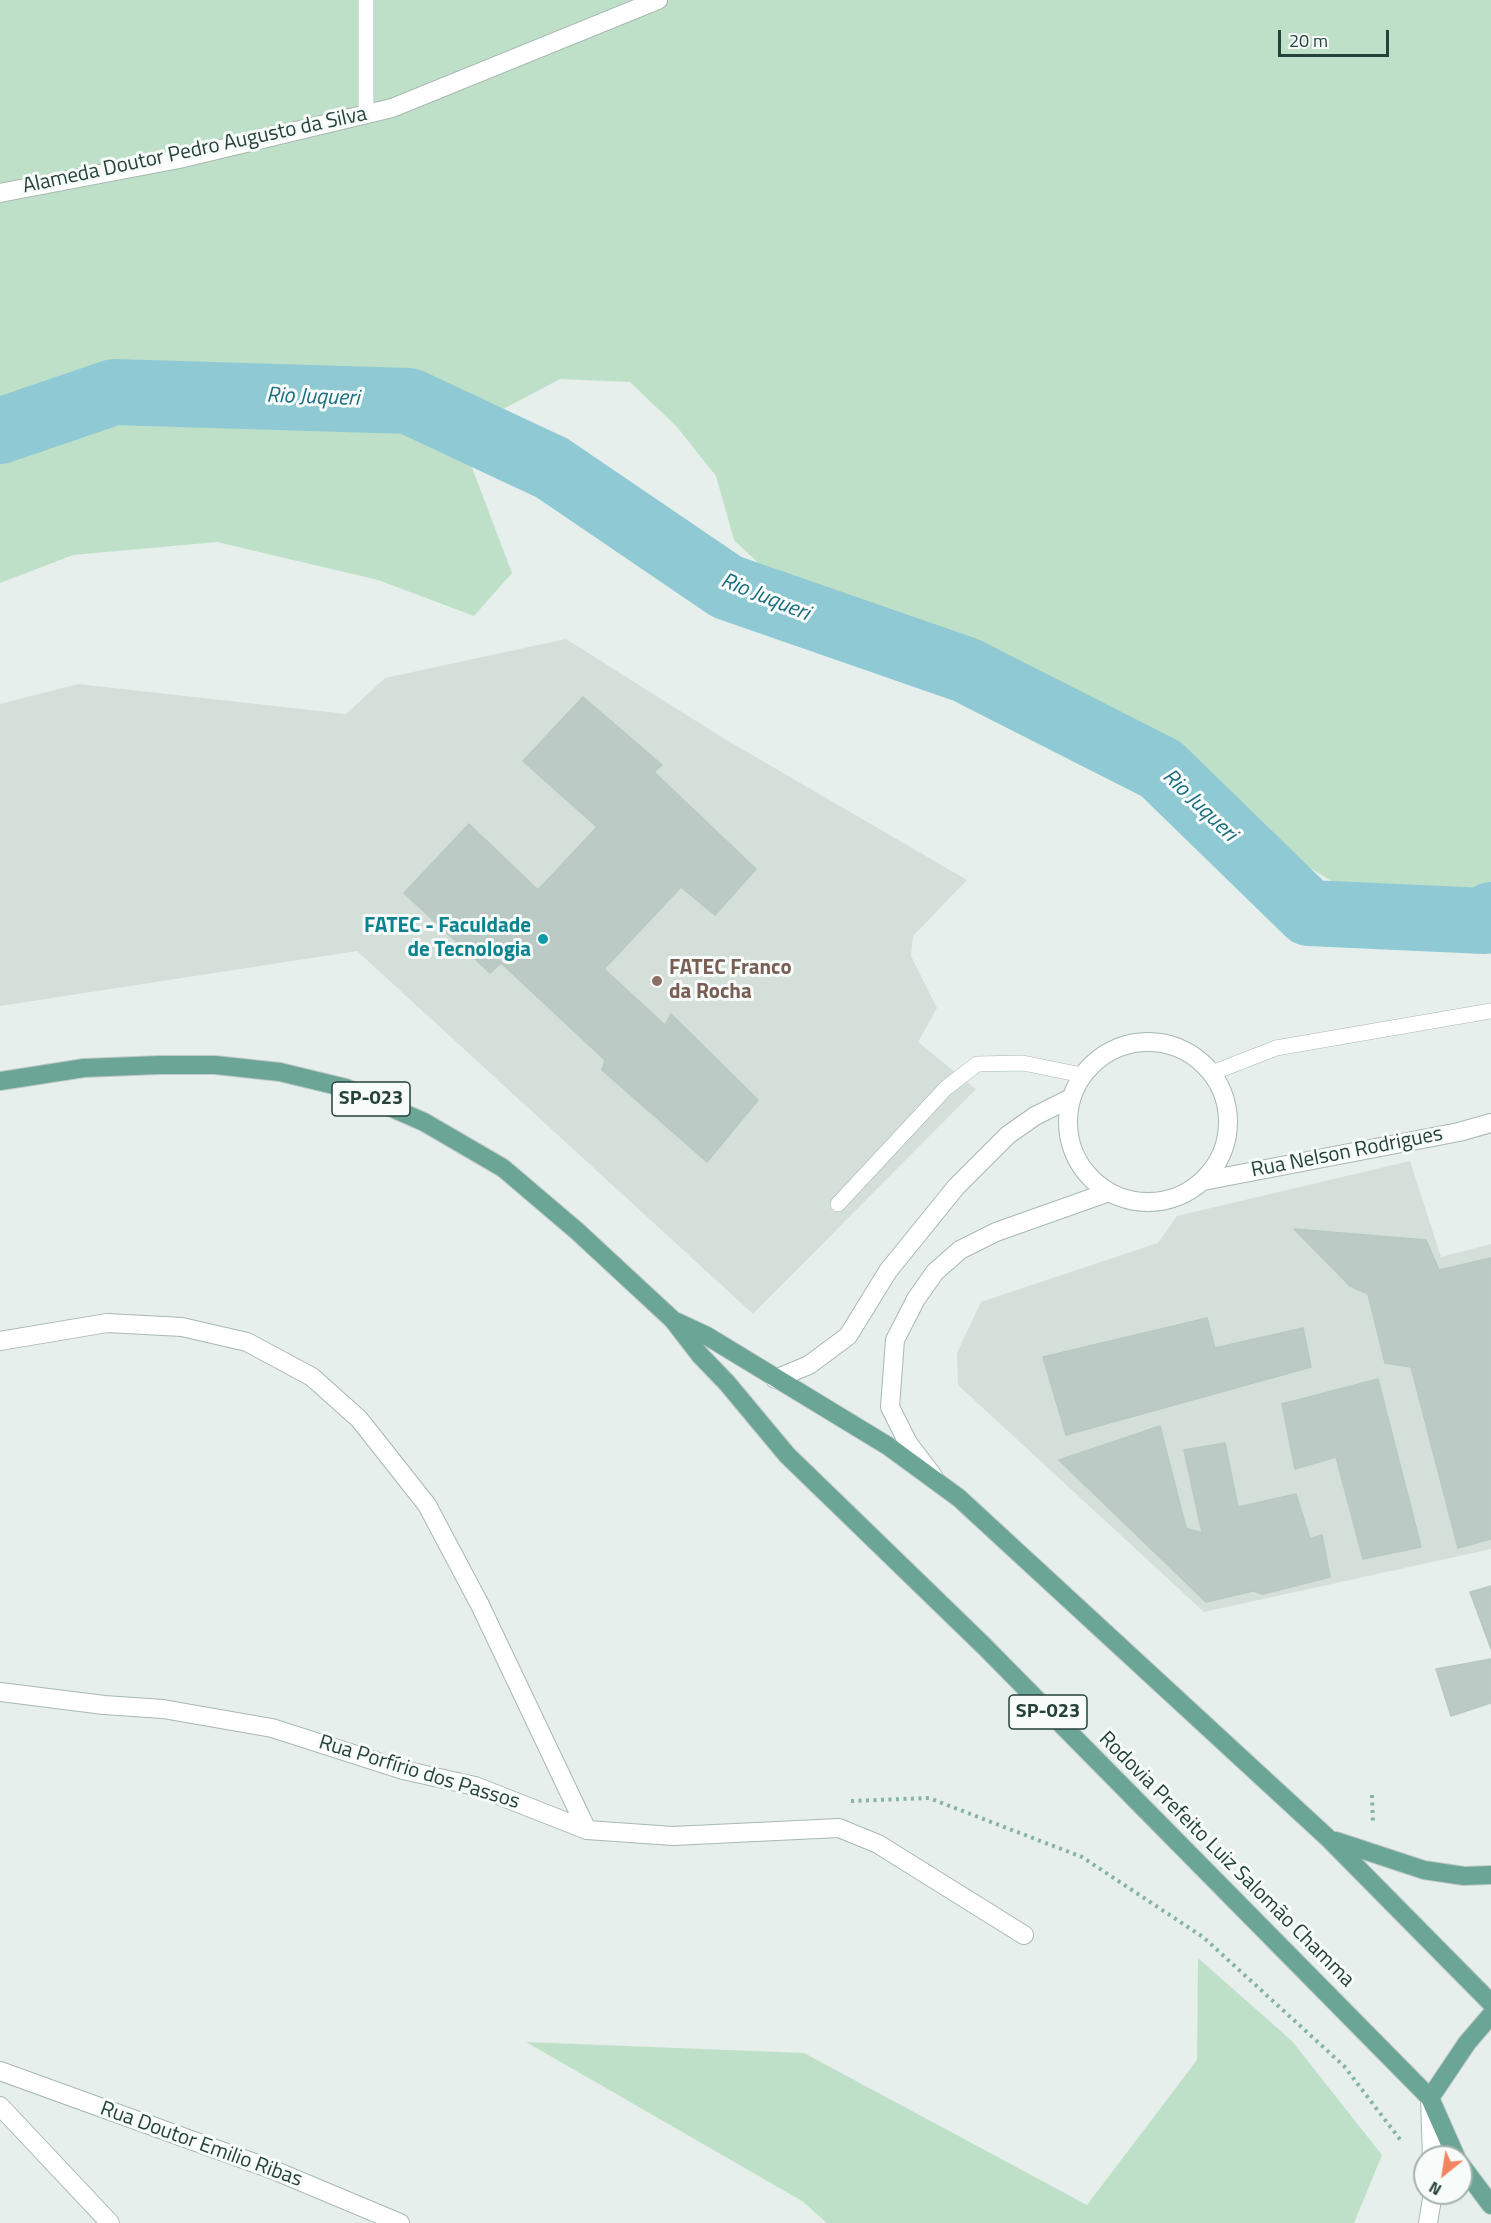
<!DOCTYPE html>
<meta charset="utf-8">
<style>
body{margin:0}
#map{position:relative;width:1491px;height:2223px;overflow:hidden;background:#e6efeb;font-family:"Titillium Web",sans-serif}
canvas{display:block}
.north{position:absolute;left:1413px;top:2145px;width:60px;height:60px;box-sizing:border-box;background:#f7fbf9;border:2px solid #a3b1ad;border-radius:50%;rotate:210deg;font-size:16px;font-weight:700;line-height:24px;text-align:center;color:#24423a}
.north::after{content:'';display:block;margin:auto;width:21px;height:27px;background:#f4845f;clip-path:polygon(50% 0,100% 100%,50% 72%,0 100%)}
.scale{position:absolute;left:1278px;top:30px;width:111px;height:27px;box-sizing:border-box;border:3px solid #24423a;border-top:0;padding-left:8px;font-size:18px;line-height:21px;white-space:nowrap;color:#24423a;-webkit-text-stroke:4px #f7fbf9;paint-order:stroke}
</style>
<div id="map">
<canvas width="1491" height="2223"></canvas>
<div class="north">N</div>
<div class="scale">20 m</div>
</div>
<script>
const context = document.querySelector('canvas').getContext('2d');
context.lineJoin = 'round';
function fillPath(path, color) { context.fillStyle = color; context.fill(path, 'evenodd'); }
const toPath = rows => new Path2D(rows.map(r => 'M' + r).join(''));
function stroke(path, color, width, dash) { context.strokeStyle = color; context.lineWidth = width; context.lineCap = dash ? 'butt' : 'round'; context.setLineDash(dash || []); context.stroke(path); }
function write(font, color, halo, rows, align = 'center') {
  context.font = font + ' "Titillium Web",sans-serif'; context.lineWidth = 6; context.setLineDash([]); context.textBaseline = 'middle'; context.strokeStyle = halo; context.fillStyle = color; for (const [text, x, y, turn = 0] of rows) {
    context.save(); context.translate(x, y); context.rotate((+turn || 0) * Math.PI / 180); context.textAlign = isNaN(turn) ? turn : align; if (halo) context.strokeText(text, 0, 0); context.fillText(text, 0, 0); context.restore();
  }
}
fillPath(toPath([
 [566,639,723,738,967,880,913,936,911,956,937,1008,918,1042,976,1089,753,1314,357,951,0,1006,0,704,78,684,346,714,385,678],
 [1410,1161,1441,1257,1491,1244,1491,1549,1204,1612,958,1385,957,1353,981,1302,1158,1243,1177,1216]
]), '#d4dfda');
fillPath(toPath([
 [0,0,1491,0,1491,918,1359,898,1273,845,1174,748,1067,692,773,577,734,540,716,476,677,427,630,382,560,379,494,414,471,465,512,573,474,616,378,580,217,542,73,555,0,583],
 [1198,1958,1292,2041,1382,2155,1354,2223,827,2223,802,2201,526,2042,804,2053,1087,2205,1197,2060]
]), '#bfe0c8');
stroke(toPath([
 [0,431,114,392,409,401,552,468,727,587,966,670,1161,769,1309,913,1485,921,1491,915]
]), '#8ec9d4', 66);
const building = toPath([
 [583,697,662,765,654,772,756,869,715,915,681,887,604,969,665,1025,671,1014,758,1100,707,1162,602,1070,605,1060,501,963,490,973,404,893,469,824,538,890,597,827,523,761,583,697],
 [1294,1229,1426,1240,1439,1270,1491,1258,1491,1539,1458,1548,1411,1367,1385,1363,1368,1294,1350,1286,1294,1229],
 [1207,1318,1215,1348,1303,1328,1311,1367,1066,1435,1043,1357,1207,1318],
 [1378,1379,1421,1547,1363,1559,1336,1457,1295,1469,1282,1404,1378,1379],
 [1160,1426,1186,1528,1202,1533,1184,1450,1225,1443,1238,1507,1296,1494,1310,1539,1322,1535,1330,1577,1263,1594,1253,1591,1206,1602,1059,1460,1160,1426],
 [1491,1586,1491,1649,1470,1592,1491,1586],
 [1491,1659,1491,1703,1451,1716,1436,1669,1491,1659]
]);
fillPath(building, '#bbcac4');
stroke(building, '#b8c9c2', 1.5);
const service = toPath([
 [366,0,366,114],
 [1212,1073,1276,1048,1491,1011],
 [838,1204,946,1088,977,1064,1023,1063,1082,1075]
]);
const minor = toPath([
 [0,193,179,159,392,108,658,0],
 '1068 1122a80 80 0 1 1 160 0a80 80 0 1 1-160 0Z',
 [1203,1181,1459,1132,1491,1123],
 [0,1341,107,1323,182,1327,247,1342,312,1377,359,1419,427,1505,480,1605,587,1830],
 [775,1379,809,1365,848,1336,888,1271,956,1187,1008,1135,1035,1116,1071,1098],
 [933,1476,908,1443,890,1407,895,1340,916,1299,935,1272,960,1250,996,1232,1109,1192],
 [0,1692,104,1705,163,1709,272,1728,403,1770,475,1786,587,1830,673,1836,839,1828,878,1844,1024,1935],
 [0,2071,271,2169,400,2223],
 [0,2106,110,2223]
]);
const tertiary = toPath([
 [1430,2098,1432,2157],
 [1428,2223,1433,2193]
]);
const primary = toPath([
 [0,1081,84,1068,159,1065,215,1065,280,1072,346,1088,424,1122,503,1168,577,1231,673,1320,700,1355,727,1383,787,1455,984,1646,1430,2098,1456,2157],
 [677,1322,707,1336,888,1446,959,1498,1329,1839,1491,2003],
 [1336,1841,1424,1870,1464,1876,1491,1875],
 [1430,2098,1467,2043,1491,2015],
 [1461,2165,1491,2205]
]);
stroke(service, '#a8b8b2', 16);
stroke(minor, '#a8b8b2', 20);
stroke(tertiary, '#a8b8b2', 20);
stroke(primary, '#c2cac8', 20);
stroke(toPath([
 [1372,1795,1373,1824],
 [851,1801,929,1798,1082,1857,1203,1937,1344,2066,1402,2142]
]), '#86b3a5', 4, [3, 4.5]);
stroke(service, '#fff', 15);
stroke(minor, '#fff', 18);
stroke(tertiary, '#fff', 18);
stroke(primary, '#6aa596', 18);
for (const [x, y, r, color] of [
 [543,939,6,"#0f9aa8"],
 [657,981,6,"#8d6e63"]
]) { const dot = new Path2D(); dot.arc(x, y, r, 0, 2 * Math.PI); context.fillStyle = color; context.fill(dot); stroke(dot, '#f7fbf9', 2); }
for (const [x, y, w] of [
 [371,1099,78],
 [1048,1712,78]
]) { const box = new Path2D(); box.roundRect(x - w / 2, y - 17, w, 34, 4.5); context.fillStyle = '#f7fbf9'; context.fill(box); stroke(box, '#24423a', 1.5); }
write('bold 20px', '#24423a', null, [
 ["SP-023",371,1099],
 ["SP-023",1048,1712]
]);
write('21px', '#24423a', '#f7fbf9', [
 ["Alameda Doutor Pedro Augusto da Silva",195,151,-12],
 ["Rua Nelson Rodrigues",1347,1153,-11],
 ["Rua Porfírio dos Passos",419,1773,17],
 ["Rodovia Prefeito Luiz Salomão Chamma",1226,1860,45],
 ["Rua Doutor Emilio Ribas",201,2145,20]
]);
write('bold 21px', '#0d838f', '#f7fbf9', [
 ["FATEC - Faculdade",531,927],
 ["de Tecnologia",531,951]
], 'right');
write('bold 21px', '#785e54', '#f7fbf9', [
 ["FATEC Franco",669,969],
 ["da Rocha",669,993]
], 'left');
write('italic 22px', '#1c6f80', '#f7fbf9', [
 ["Rio Juqueri",313,398,2],
 ["Rio Juqueri",765,598,22],
 ["Rio Juqueri",1199,806,44]
]);
</script>
